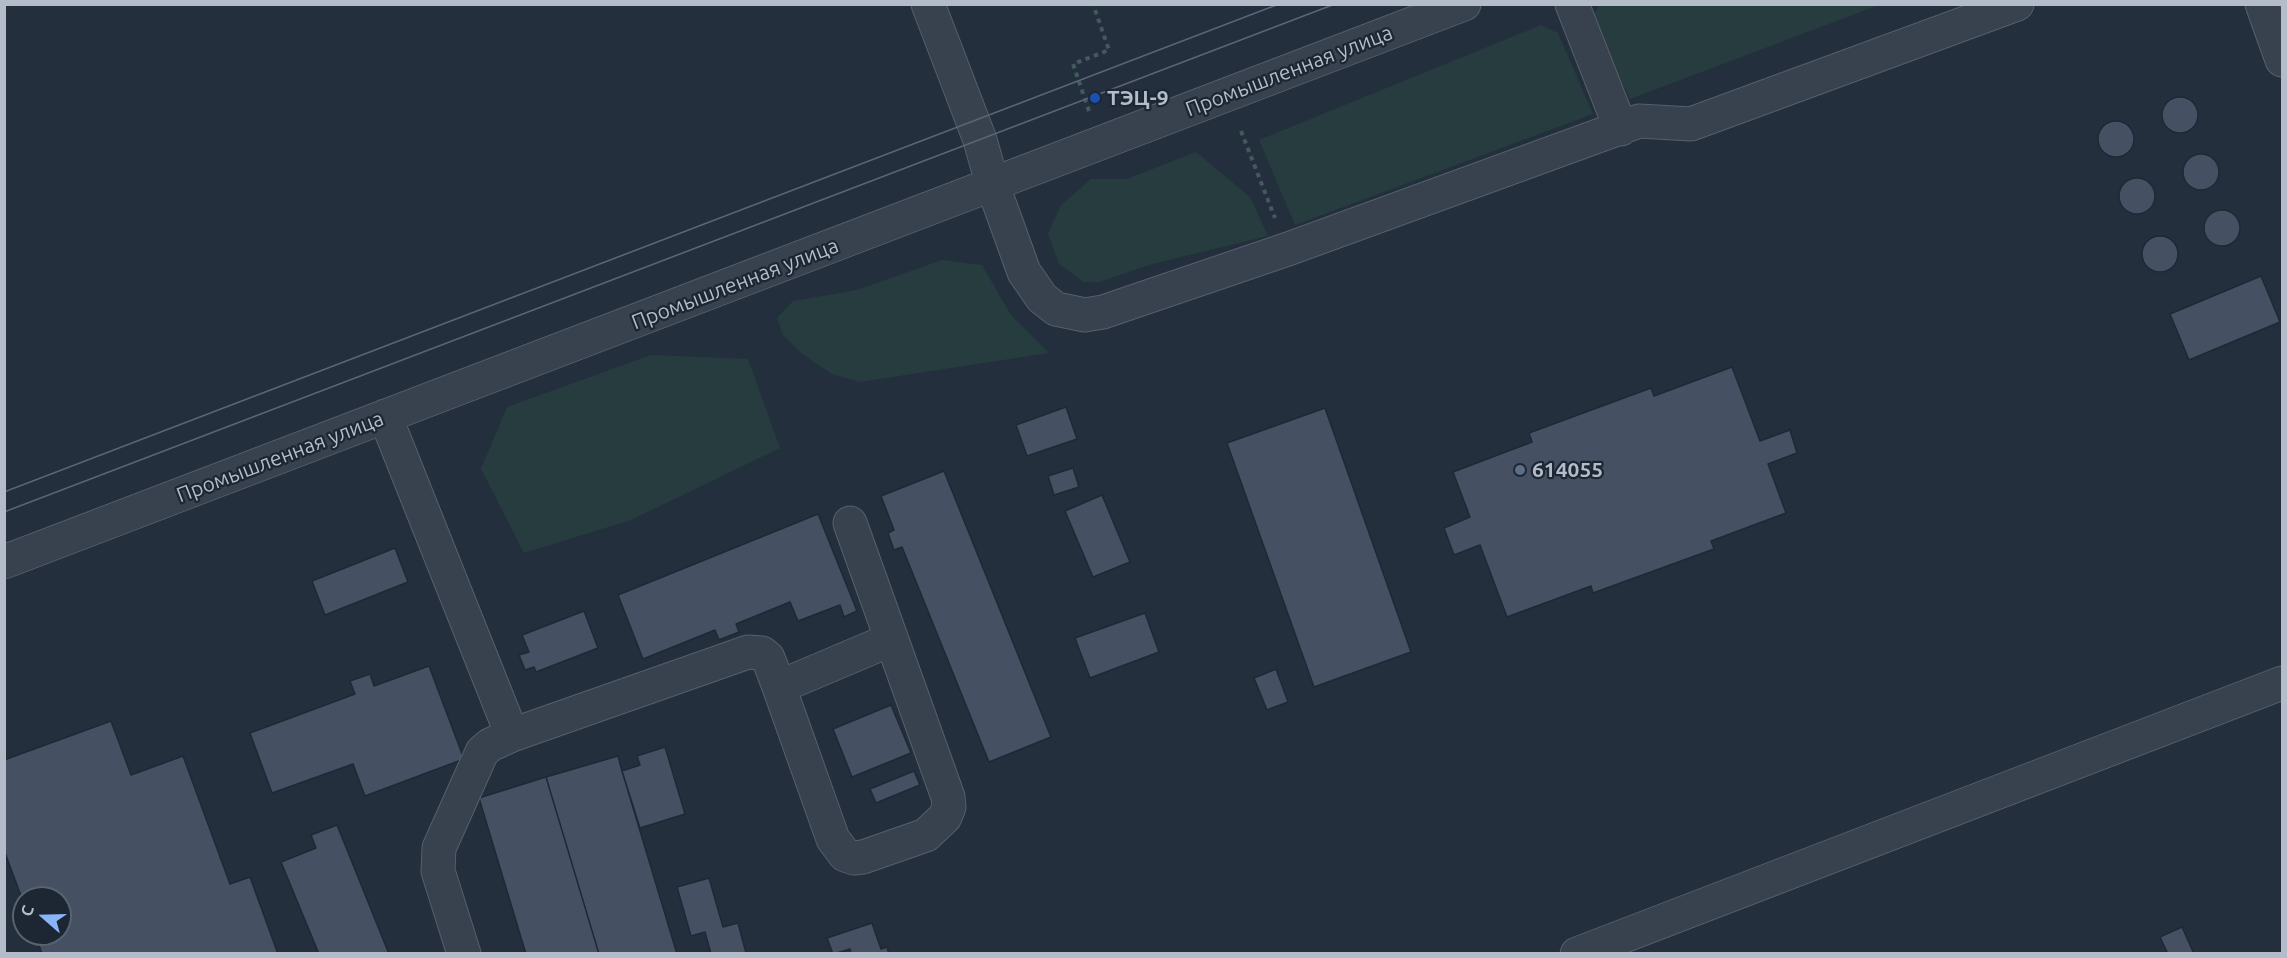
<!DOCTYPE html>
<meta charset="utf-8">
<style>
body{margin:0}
#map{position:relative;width:2287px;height:958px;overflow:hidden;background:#242f3e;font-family:Ubuntu,sans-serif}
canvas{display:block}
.frame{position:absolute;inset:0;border:6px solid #b4bcc9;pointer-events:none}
.north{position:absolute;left:12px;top:886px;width:60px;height:60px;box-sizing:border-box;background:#1d2633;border:2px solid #59626f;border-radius:50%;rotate:290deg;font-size:16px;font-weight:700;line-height:24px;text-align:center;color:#b4bcc9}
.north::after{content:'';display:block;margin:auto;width:21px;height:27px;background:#8ab4f8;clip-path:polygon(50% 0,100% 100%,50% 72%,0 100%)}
</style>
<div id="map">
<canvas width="2287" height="958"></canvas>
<div class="frame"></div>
<div class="north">С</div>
</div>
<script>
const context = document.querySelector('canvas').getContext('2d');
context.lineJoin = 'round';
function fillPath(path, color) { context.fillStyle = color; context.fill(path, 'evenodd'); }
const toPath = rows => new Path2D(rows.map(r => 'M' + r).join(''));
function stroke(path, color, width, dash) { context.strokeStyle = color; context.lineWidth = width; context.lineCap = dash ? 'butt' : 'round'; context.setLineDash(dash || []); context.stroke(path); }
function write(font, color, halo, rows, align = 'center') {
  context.font = font + ' Ubuntu,sans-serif'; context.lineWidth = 4.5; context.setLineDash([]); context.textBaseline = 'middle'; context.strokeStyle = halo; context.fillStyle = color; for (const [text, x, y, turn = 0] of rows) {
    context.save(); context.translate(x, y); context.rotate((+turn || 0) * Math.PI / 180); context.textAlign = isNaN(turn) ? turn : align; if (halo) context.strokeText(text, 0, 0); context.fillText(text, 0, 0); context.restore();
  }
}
fillPath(toPath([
 [1599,5,1879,5,1630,99,1591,22],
 [1541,25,1558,33,1593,114,1295,225,1259,140],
 [1196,152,1250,197,1268,236,1152,264,1099,282,1084,282,1059,264,1048,234,1061,205,1091,179,1127,179],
 [942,260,982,265,1011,315,1049,353,860,382,832,374,801,353,783,335,777,318,793,301,857,290],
 [651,355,748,359,780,448,631,520,524,553,481,469,507,407]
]), '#263c3f');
const building = toPath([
 '2162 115a18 18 0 1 1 36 0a18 18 0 1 1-36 0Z',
 '2098 139a18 18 0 1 1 36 0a18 18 0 1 1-36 0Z',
 '2183 172a18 18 0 1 1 36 0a18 18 0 1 1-36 0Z',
 '2119 196a18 18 0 1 1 36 0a18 18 0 1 1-36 0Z',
 '2204 228a18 18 0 1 1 36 0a18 18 0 1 1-36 0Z',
 '2142 254a18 18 0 1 1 36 0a18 18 0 1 1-36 0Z',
 [2261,276,2280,322,2189,360,2170,314,2261,276],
 [1732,367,1760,441,1790,430,1797,453,1768,464,1786,513,1711,541,1714,549,1593,593,1591,586,1507,617,1480,545,1454,555,1444,528,1470,517,1453,472,1532,442,1529,433,1651,388,1654,396,1732,367],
 [1066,407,1077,439,1027,456,1016,425,1066,407],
 [1325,408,1411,652,1314,687,1227,443,1325,408],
 [1073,468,1079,487,1054,495,1048,476,1073,468],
 [944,471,1051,737,989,762,902,547,894,550,888,533,894,530,881,496,944,471],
 [1102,495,1130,562,1093,577,1065,511,1102,495],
 [818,514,857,611,844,617,840,605,798,621,790,602,736,624,739,632,719,640,715,630,643,659,618,595,818,514],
 [395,548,408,582,325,615,312,581,395,548],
 [584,611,598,648,536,672,534,667,525,670,519,655,529,652,522,635,584,611],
 [1145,613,1159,652,1090,678,1075,638,1145,613],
 [429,666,464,759,365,796,353,764,272,793,250,733,355,694,350,681,370,674,374,686,429,666],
 [1276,669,1288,702,1267,710,1254,678,1276,669],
 [891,705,911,753,852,777,833,729,891,705],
 [111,721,131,775,183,756,230,884,250,877,278,954,42,954,35,934,60,934,60,898,24,898,24,904,4,850,4,760,111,721],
 [665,747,685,814,640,828,622,771,640,765,637,756,665,747],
 [618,756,622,771,677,954,599,954,546,777,618,756],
 [914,771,920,785,876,803,870,789,914,771],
 [546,777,599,954,526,954,479,798,546,777],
 [337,825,389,954,319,954,281,862,316,848,311,835,337,825],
 [709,878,723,927,738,923,746,953,711,954,705,932,691,936,677,887,709,878],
 [872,923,881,949,887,947,889,954,851,954,850,949,833,954,827,938,872,923],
 [2182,927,2194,954,2168,954,2160,937,2182,927]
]);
fillPath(building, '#455162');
stroke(building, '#1f2835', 1.5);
const minor = toPath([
 [928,4,980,140,993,186,1024,272,1042,298,1056,309,1085,315,1103,312,1288,249,1639,121,1691,124,2017,4],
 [1572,4,1621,129],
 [2262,4,2282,60],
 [385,416,512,735,748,652,762,653,768,658,779,687,833,839,845,855,854,858,863,857,926,835,945,817,949,807,948,797,850,523],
 [4,562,1464,4],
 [779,687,890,640],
 [464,954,438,871,439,848,482,752,490,745,512,735],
 [1577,954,2282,683]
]);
stroke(minor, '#565f6c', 35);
stroke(toPath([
 [1089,111,1073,64,1109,50,1093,4],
 [1241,131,1275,218]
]), '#44595c', 4, [4.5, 4.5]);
stroke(minor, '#38414e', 33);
stroke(toPath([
 [4,492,1279,4],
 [4,512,1335,4]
]), '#5a6575', 1.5);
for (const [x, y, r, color] of [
 [1095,98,6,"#1a4fb4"],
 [1520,470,6,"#5c6f8a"]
]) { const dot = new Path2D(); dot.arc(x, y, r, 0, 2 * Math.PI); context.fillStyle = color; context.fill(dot); stroke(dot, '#1d2633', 2); }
write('21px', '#b4bcc9', '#1d2633', [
 ["Промышленная улица",1289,71,-21],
 ["Промышленная улица",735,284,-21],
 ["Промышленная улица",280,457,-21]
]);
write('bold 21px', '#b4bcc9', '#1d2633', [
 ["ТЭЦ-9",1107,98],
 ["614055",1532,470]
], 'left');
</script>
